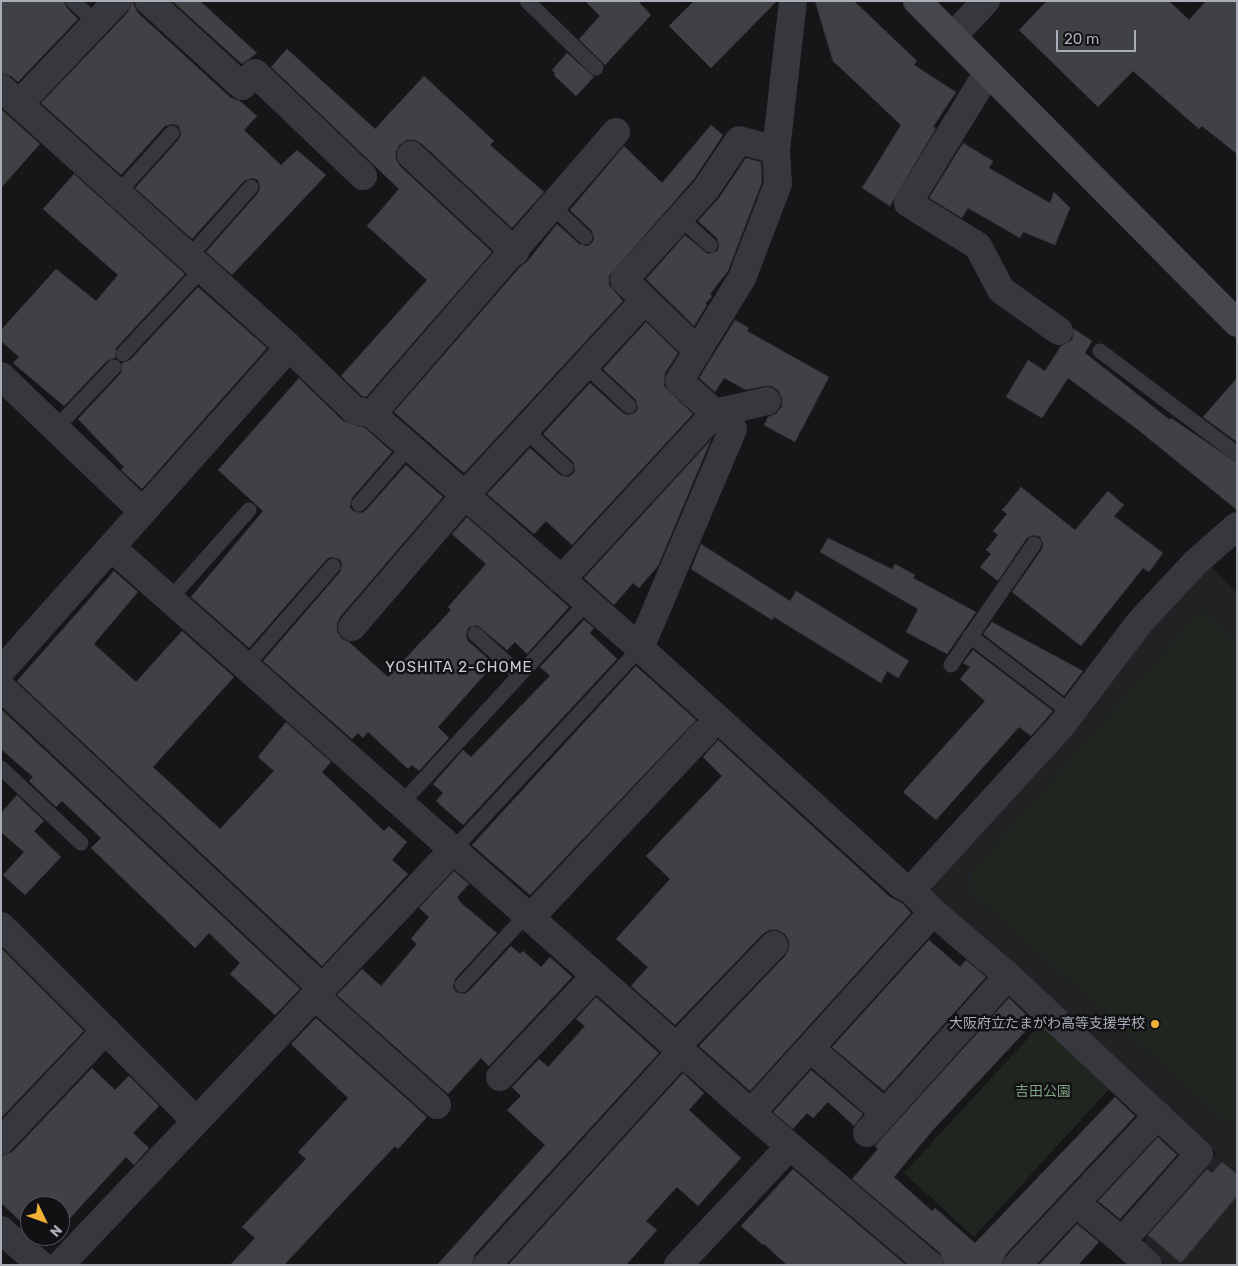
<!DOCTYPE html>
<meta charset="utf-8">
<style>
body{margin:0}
#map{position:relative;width:1238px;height:1266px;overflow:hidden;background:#161618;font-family:Rubik,sans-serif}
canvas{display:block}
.frame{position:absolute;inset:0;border:2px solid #a8adb8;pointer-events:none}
.north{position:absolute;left:20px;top:1196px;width:50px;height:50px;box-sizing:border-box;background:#111113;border:1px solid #4d4f55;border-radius:50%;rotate:132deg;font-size:14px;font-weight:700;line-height:20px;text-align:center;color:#a8adb8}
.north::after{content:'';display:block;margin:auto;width:18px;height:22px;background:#f2b134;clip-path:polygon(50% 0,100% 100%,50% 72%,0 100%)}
.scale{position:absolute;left:1056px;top:30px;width:80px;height:22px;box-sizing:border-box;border:2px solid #a8adb8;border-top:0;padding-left:6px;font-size:15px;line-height:18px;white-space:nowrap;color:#a8adb8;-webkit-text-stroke:4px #111113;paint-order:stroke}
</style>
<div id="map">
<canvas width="1238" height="1266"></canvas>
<div class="frame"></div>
<div class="north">N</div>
<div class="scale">20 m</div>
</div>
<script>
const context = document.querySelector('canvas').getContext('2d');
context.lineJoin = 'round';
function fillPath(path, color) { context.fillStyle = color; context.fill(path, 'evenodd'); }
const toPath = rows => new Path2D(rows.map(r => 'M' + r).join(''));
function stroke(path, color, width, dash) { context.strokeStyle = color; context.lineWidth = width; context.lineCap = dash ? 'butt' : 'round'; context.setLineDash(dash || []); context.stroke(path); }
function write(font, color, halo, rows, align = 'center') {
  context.font = font + ' Rubik,"Noto Sans JP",sans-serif'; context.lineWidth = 5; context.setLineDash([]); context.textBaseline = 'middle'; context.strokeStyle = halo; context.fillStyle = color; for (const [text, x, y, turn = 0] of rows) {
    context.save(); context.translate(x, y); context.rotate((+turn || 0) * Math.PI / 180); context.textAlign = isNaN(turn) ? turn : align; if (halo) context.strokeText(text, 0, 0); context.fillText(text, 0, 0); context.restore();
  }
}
fillPath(toPath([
 [1209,565,1237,592,1237,1265,1166,1265,1145,1246,1145,1229,1216,1153,931,893,936,876,1145,626]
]), '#222225');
fillPath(toPath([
 [1201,610,1237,642,1237,1120,1226,1122,970,891,972,872],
 [1040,1025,1110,1088,974,1237,904,1173]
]), '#1e261f');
const building = toPath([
 [1,1,64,1,67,8,78,19,18,82,11,76,1,73,1,1],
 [132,1,138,13,231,98,240,101,257,116,244,130,281,165,297,150,326,175,232,275,206,252,258,193,260,188,258,180,252,178,244,181,192,239,135,188,179,139,181,134,179,126,173,124,165,126,121,175,41,103,128,12,132,1],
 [172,1,200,1,257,53,242,64,172,1],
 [585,1,638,1,651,15,605,65,579,39,600,16,585,1],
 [694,1,777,1,711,68,669,26,694,1],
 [815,1,854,1,917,61,914,65,956,92,933,127,936,128,890,206,862,188,901,125,833,61,815,1],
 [1047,1,1169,1,1189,20,1206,1,1237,1,1237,154,1202,126,1199,129,1133,71,1098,107,1019,30,1047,1],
 [287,49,375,129,424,76,494,141,490,145,544,192,512,228,422,144,415,140,407,140,399,145,396,152,396,159,400,166,492,252,366,397,362,396,341,376,427,280,367,226,399,189,271,67,287,49],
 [567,53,594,77,576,96,554,75,555,73,552,70,567,53],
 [1,109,40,144,1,188,1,109],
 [711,125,723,135,694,179,609,276,609,285,623,301,464,473,394,412,520,267,527,262,557,224,579,244,587,246,592,243,594,239,592,231,570,210,624,146,662,183,711,125],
 [963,143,993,161,989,168,1050,203,1054,192,1070,208,1055,245,1023,232,1020,238,968,208,962,218,929,198,963,143],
 [746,158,761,162,762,182,728,271,710,294,712,296,705,304,707,305,694,326,646,279,685,235,708,254,717,251,719,246,717,238,698,221,719,198,746,158],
 [74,174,185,274,116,348,115,358,107,361,64,406,13,363,19,357,1,341,1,330,56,269,96,301,118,275,43,209,74,174],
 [198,287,267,348,142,489,121,470,124,467,78,419,121,373,122,363,130,360,198,287],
 [735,320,749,328,747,331,829,377,795,442,764,425,768,417,777,413,782,406,782,398,778,390,771,386,764,386,746,390,724,378,715,392,699,378,735,320],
 [646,322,678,353,665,373,664,386,693,414,572,545,546,521,534,534,487,494,530,448,560,475,568,477,573,474,575,470,573,462,543,434,590,383,623,413,627,415,635,413,638,408,636,400,603,369,646,322],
 [1074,329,1092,341,1085,353,1170,420,1171,418,1237,463,1237,510,1137,429,1068,378,1042,418,1006,397,1028,360,1045,371,1061,346,1072,340,1074,329],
 [299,378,343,421,365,428,392,452,352,498,350,507,353,511,362,513,366,510,406,465,443,497,340,617,337,624,337,631,342,639,349,642,388,677,451,610,448,607,486,564,452,534,467,517,569,607,527,654,515,642,507,650,477,625,468,628,466,636,468,641,494,664,438,727,449,738,419,771,412,765,408,769,368,732,363,738,358,733,352,739,263,661,340,572,342,563,339,559,330,557,326,560,249,648,191,597,263,511,218,470,299,378],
 [1237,378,1237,442,1203,417,1237,378],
 [711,440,658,566,639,588,633,583,614,605,584,578,711,440],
 [1021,487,1075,530,1108,491,1124,505,1114,516,1163,553,1149,572,1143,568,1081,646,1012,592,1042,549,1043,544,1040,537,1034,535,1027,538,998,581,980,567,991,554,986,550,998,535,993,531,1007,514,1002,510,1021,487],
 [828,538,892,569,895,564,915,575,913,578,976,612,947,654,906,632,918,609,820,552,828,538],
 [701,544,790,601,796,591,909,661,898,678,887,671,881,683,774,617,772,620,691,569,701,544],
 [114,571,138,592,94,644,136,682,182,631,234,677,153,767,220,829,274,771,258,757,286,722,331,762,322,772,384,831,389,826,407,842,392,860,408,874,322,966,17,681,114,571],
 [584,620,594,628,590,633,617,659,463,825,436,801,443,793,433,784,463,750,471,757,550,676,540,667,584,620],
 [992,622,1083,671,1064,696,983,634,992,622],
 [973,650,1053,711,1031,736,1019,727,936,820,903,792,985,701,960,679,970,667,963,663,973,650],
 [636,666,696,720,530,895,472,845,636,666],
 [1,709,300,989,275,1015,230,974,240,963,209,933,195,948,91,848,101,838,62,801,56,807,29,781,33,777,1,749,1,709],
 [718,740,890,897,902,903,911,913,750,1091,699,1046,785,956,789,948,789,941,785,934,777,930,769,930,763,934,675,1025,631,986,648,967,616,939,670,879,646,856,722,776,703,757,718,740],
 [17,795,44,821,34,831,61,857,25,895,3,875,24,852,1,832,1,813,17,795],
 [454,871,469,884,457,897,461,903,497,933,455,979,453,987,456,992,464,994,469,991,511,946,520,954,523,951,541,967,550,957,572,977,489,1066,481,1058,448,1094,337,995,362,969,381,986,417,944,411,939,429,917,419,908,454,871],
 [929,940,960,967,966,960,986,977,884,1091,832,1047,929,940],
 [1,948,84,1031,1,1118,1,948],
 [596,997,659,1053,475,1254,472,1265,437,1265,545,1145,507,1110,521,1096,512,1087,539,1059,548,1067,585,1026,576,1019,596,997],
 [1009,998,1034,1022,932,1131,894,1177,932,1211,935,1208,975,1243,1115,1097,1135,1116,1006,1254,1002,1265,945,1265,940,1253,852,1179,878,1149,875,1146,1009,998],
 [316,1018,427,1117,398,1149,395,1146,284,1265,230,1265,255,1238,242,1227,306,1159,298,1152,348,1098,291,1044,316,1018],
 [92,1068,115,1090,129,1076,159,1106,133,1133,149,1148,134,1165,126,1157,60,1229,60,1206,30,1206,30,1230,1,1203,1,1156,12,1152,92,1068],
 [811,1070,863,1114,854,1126,828,1102,813,1118,807,1113,793,1129,773,1112,811,1070],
 [683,1073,704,1093,689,1110,741,1158,698,1206,677,1187,646,1221,657,1230,626,1265,508,1265,683,1073],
 [1158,1137,1177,1155,1120,1219,1098,1201,1158,1137],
 [1222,1162,1237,1174,1237,1196,1181,1263,1148,1235,1207,1169,1212,1173,1222,1162],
 [793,1169,906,1265,787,1265,764,1244,763,1245,741,1226,793,1169],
 [1077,1224,1099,1242,1078,1265,1039,1265,1077,1224]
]);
fillPath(building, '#404145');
stroke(building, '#303034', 1);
stroke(toPath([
 [73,1,96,23],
 [527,1,596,68],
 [118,193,172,133],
 [553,207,585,237],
 [680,218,710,245],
 [189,257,251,187],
 [1100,351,1237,454],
 [123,354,202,269],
 [585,365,629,406],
 [56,428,114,367],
 [525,430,566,468],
 [359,504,409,447],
 [170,599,249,510],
 [475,634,520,675],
 [970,636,1071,713],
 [951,665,1034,544],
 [246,666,333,566],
 [1,768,81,843],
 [401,804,587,602],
 [453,850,640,648],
 [462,985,526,915]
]), '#37383d', 15);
stroke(toPath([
 [149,1,242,86,255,73,363,176],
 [953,36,986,1],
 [988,72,908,203,978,246,1001,290,1059,331],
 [1,88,289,347,1,671],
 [19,104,117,1],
 [411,155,515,252],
 [289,347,354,410,372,414,640,648,901,885,911,890],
 [698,351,624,280,706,189,739,140,776,150],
 [1,376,142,511],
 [372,414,616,132],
 [112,548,751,1113,930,1265],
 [561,580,715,413,767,401],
 [352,627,465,495,645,300],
 [640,648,733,429,679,381,742,278,778,184,776,150,793,1],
 [1,687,322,988],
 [530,918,704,733],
 [1,926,196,1121],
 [315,996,437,1105],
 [676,1047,774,945],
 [810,1048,885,1113],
 [500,1077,595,976],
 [751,1113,933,912],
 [867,1133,1008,976],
 [1,1141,106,1030],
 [1076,1203,1122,1241],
 [1,1230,41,1265],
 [60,1265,453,850],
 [487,1265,681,1052],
 [678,1265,789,1147],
 [1017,1265,1158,1115],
 [1148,1265,1122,1241,1199,1154,1008,976,933,912,911,890,1061,726,1140,622,1195,563,1237,526]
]), '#37383d', 28);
stroke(toPath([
 [917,1,1237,323]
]), '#45474d', 28);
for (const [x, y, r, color] of [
 [1155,1024,5,"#f2b134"]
]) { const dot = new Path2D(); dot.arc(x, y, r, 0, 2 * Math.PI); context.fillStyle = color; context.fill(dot); stroke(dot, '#111113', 2); }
write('14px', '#a8adb8', '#111113', [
 ["大阪府立たまがわ高等支援学校",1145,1024]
], 'right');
write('14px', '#7fa381', '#111113', [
 ["吉田公園",1043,1092]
]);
context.letterSpacing = '1px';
write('15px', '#c9ccd4', '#111113', [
 ["YOSHITA 2-CHOME",459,668]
]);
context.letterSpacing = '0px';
</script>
